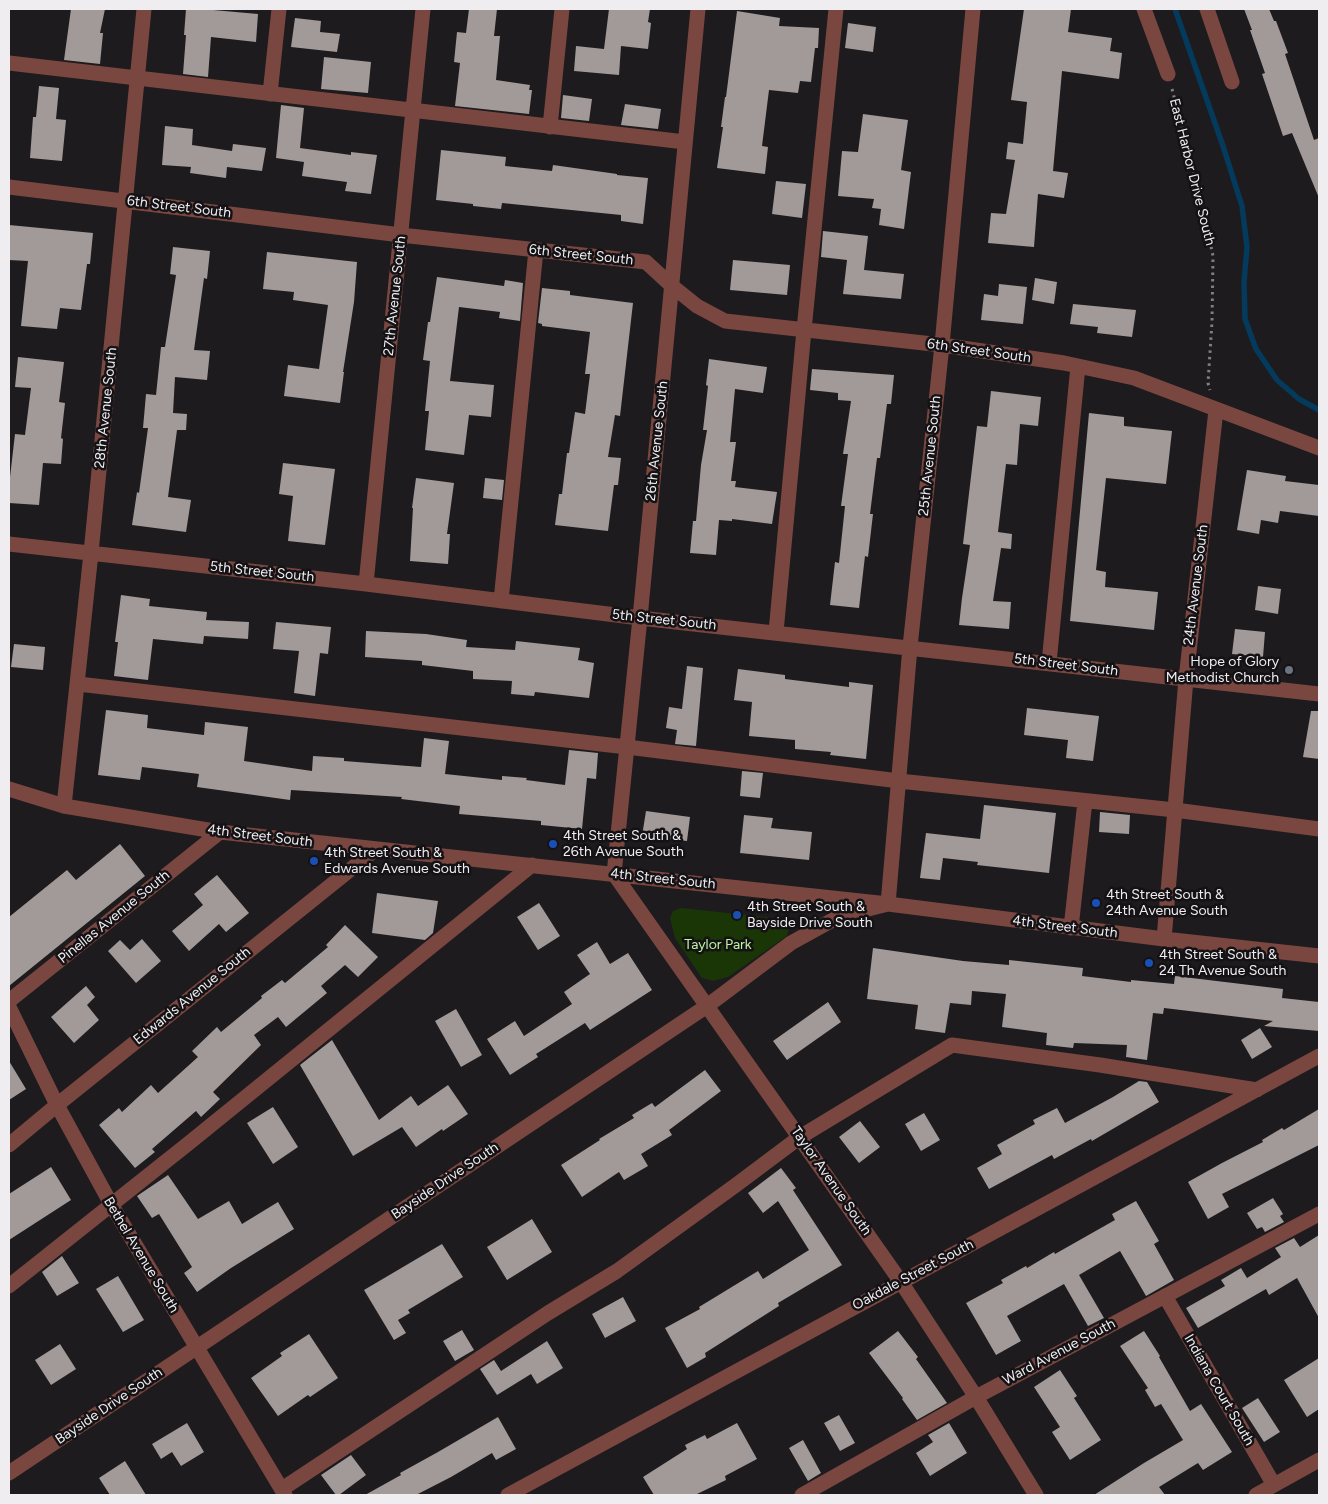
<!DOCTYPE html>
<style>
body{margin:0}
#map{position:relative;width:1328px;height:1504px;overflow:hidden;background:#1e1b1e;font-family:Figtree,sans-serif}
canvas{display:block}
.frame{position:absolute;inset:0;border:10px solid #efedf0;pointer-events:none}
</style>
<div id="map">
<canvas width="1328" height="1504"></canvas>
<div class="frame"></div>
</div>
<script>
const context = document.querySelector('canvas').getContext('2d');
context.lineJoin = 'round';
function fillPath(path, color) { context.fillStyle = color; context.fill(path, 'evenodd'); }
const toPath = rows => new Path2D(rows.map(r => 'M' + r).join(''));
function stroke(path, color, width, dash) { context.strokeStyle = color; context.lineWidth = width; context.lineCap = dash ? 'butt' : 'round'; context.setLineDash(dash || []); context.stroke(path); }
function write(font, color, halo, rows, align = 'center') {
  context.font = font + ' Figtree,sans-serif'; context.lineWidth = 5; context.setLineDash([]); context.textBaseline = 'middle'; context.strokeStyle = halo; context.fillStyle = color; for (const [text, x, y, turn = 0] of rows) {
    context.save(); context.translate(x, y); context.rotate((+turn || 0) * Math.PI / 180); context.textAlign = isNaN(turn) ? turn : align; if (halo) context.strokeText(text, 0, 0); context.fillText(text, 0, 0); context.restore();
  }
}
fillPath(toPath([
 [681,908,784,919,789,927,787,936,728,977,713,981,702,978,675,938,670,918,673,911]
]), '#1a3607');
stroke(toPath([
 [1175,9,1223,146,1242,206,1247,247,1244,282,1245,319,1256,349,1277,380,1299,399,1319,410]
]), '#043a5b', 5.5);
fillPath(toPath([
 [71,9,105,9,100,33,103,33,100,64,64,60],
 [186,9,202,9,258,14,256,42,211,37,208,77,183,74,186,35,184,35],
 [469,9,497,9,494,36,500,36,496,80,530,85,529,90,532,90,529,114,455,106,460,63,454,62,457,32,466,33],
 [609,9,650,9,648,22,651,23,648,49,621,46,619,75,574,71,576,46,604,49],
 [1024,9,1071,9,1068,32,1112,38,1110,51,1122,53,1119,79,1062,71,1053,171,1068,173,1064,198,1038,194,1034,247,988,243,991,213,1006,214,1015,160,1006,159,1008,142,1023,144,1027,102,1011,100],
 [1244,9,1269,9,1274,21,1276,21,1288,53,1285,54,1314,140,1319,138,1319,198,1292,133,1283,136,1262,74,1265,73,1250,30,1252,30],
 [737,11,780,18,779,26,819,28,818,48,815,48,811,82,800,81,798,93,769,90,762,146,768,147,765,174,717,168,723,127,721,127,725,97,726,97],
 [295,18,321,21,320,32,340,34,337,52,291,47],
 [848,23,876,27,873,52,845,48],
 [324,57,371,62,368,93,321,89],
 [39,86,59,88,56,119,66,120,62,161,30,158,33,117,36,117],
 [563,95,592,99,589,121,561,118],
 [625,104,661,109,658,129,621,125],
 [281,105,304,108,300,148,351,155,351,152,377,155,371,194,345,191,347,182,302,176,304,162,276,158],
 [863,114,908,120,901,170,911,172,904,229,879,225,881,209,872,208,874,199,838,196,842,151,858,152],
 [165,126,193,129,192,145,232,151,233,144,266,148,262,171,227,167,226,178,190,173,191,167,162,165],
 [441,150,506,157,505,166,552,171,553,165,617,174,617,175,648,178,643,224,621,221,621,215,502,203,501,209,473,206,473,204,436,200],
 [776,181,806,184,802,218,772,214],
 [9,225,93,233,90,264,87,264,81,310,60,308,57,329,21,326,28,261,9,260],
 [823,231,868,236,864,270,904,274,901,299,843,294,847,260,821,257],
 [173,247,210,251,207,279,204,278,194,350,210,351,207,380,175,377,173,413,187,414,186,430,177,430,168,497,191,500,186,532,132,525,137,492,139,493,148,428,143,428,146,394,156,395,161,347,165,347,176,275,170,274],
 [267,252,357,262,354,302,343,372,344,372,340,403,284,396,288,365,319,369,328,305,293,300,294,292,263,289],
 [733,260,790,265,787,295,730,290],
 [437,277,504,286,505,280,523,283,520,321,499,318,500,312,459,307,450,381,494,385,491,417,469,415,464,455,425,450,429,411,425,411,430,361,423,360,428,322,430,322],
 [1035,278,1057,282,1054,304,1032,300],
 [999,284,1027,287,1023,324,981,320,984,294,998,296],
 [542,288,570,291,570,295,633,303,620,416,615,415,608,457,621,458,618,485,614,485,608,531,555,525,559,494,562,494,567,453,569,453,575,412,585,414,590,374,585,374,590,332,542,326,542,324,538,323],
 [1073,304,1136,310,1132,337,1097,333,1098,327,1070,324],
 [18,357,64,362,59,402,65,403,61,438,63,439,61,464,43,463,39,505,9,503,9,477,10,477,15,434,25,435,31,388,15,387],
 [709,359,767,367,763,393,735,389,730,442,736,442,731,481,736,481,735,487,777,492,772,524,732,519,732,521,719,520,716,555,690,553,693,521,696,521,701,465,707,430,703,430,708,386,706,385],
 [812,369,894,375,891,404,887,404,880,458,877,458,870,514,873,514,868,557,865,556,859,608,830,605,835,562,839,563,845,506,841,506,848,454,843,454,851,401,838,400,838,393,810,390],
 [991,391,1041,397,1038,426,1020,424,1017,465,1006,464,998,532,1012,534,1011,549,1001,548,993,601,1011,602,1009,629,959,625,962,598,970,545,963,544,977,426,987,427],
 [1089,413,1124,417,1124,426,1172,431,1166,484,1106,478,1096,570,1106,572,1105,587,1158,592,1154,630,1070,621],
 [283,463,335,469,325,545,288,541,293,496,279,494],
 [1247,470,1286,476,1285,481,1319,485,1319,516,1280,511,1278,523,1261,520,1259,534,1237,530],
 [416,478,454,483,447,534,450,534,448,564,410,561,413,508,412,508],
 [485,478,504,480,502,500,483,498],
 [1258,586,1281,589,1278,614,1255,610],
 [121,595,150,599,149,606,207,612,206,620,249,622,248,639,204,636,203,644,153,639,148,680,114,676,118,642,115,642],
 [276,622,331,627,328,654,320,653,315,696,294,693,299,651,273,649],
 [1235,629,1265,632,1263,657,1232,654],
 [366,631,426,634,467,640,466,647,515,650,516,641,580,648,578,660,594,663,589,698,535,692,534,696,511,694,512,681,473,679,473,671,422,665,422,661,365,657],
 [14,644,45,647,43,670,11,667],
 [687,666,703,668,696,746,675,744,677,730,666,728,669,707,682,709],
 [738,669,785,675,785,679,849,687,849,682,873,685,866,759,830,755,831,752,795,749,795,740,749,736,752,702,734,700],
 [1027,708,1099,716,1093,761,1066,758,1068,740,1024,735],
 [106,710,148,715,147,728,204,735,205,722,248,727,244,761,312,771,313,756,344,758,344,761,421,767,424,738,449,741,445,774,502,780,502,776,527,778,526,780,565,785,569,750,598,753,596,779,587,778,582,829,541,825,541,821,459,814,460,806,401,799,402,797,291,790,290,800,197,787,199,774,142,767,140,780,98,775],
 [1311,711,1319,711,1319,759,1303,757],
 [742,771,763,773,760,798,740,796],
 [984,805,1056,813,1049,873,977,865,978,862,943,858,940,880,920,878,926,833,980,839],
 [646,811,690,817,687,841,642,836],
 [1100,812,1130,815,1129,834,1099,832],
 [744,815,773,818,771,828,812,832,809,860,740,853],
 [120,844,145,876,9,986,9,917,67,870,76,880],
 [217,875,249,913,226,932,219,924,189,951,172,931,203,905,194,894],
 [377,893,438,901,433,933,425,940,372,933],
 [539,903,560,936,538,950,517,917],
 [345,925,378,957,358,977,345,965,321,986,327,993,286,1027,278,1017,254,1035,261,1045,213,1092,220,1099,201,1117,196,1111,152,1149,155,1152,135,1168,99,1125,119,1108,122,1112,151,1085,158,1093,198,1057,192,1051,217,1027,221,1032,262,998,261,996,282,980,285,983,328,947,326,945],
 [142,939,161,961,136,983,108,951,120,940,130,950],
 [597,942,610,964,628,953,652,990,590,1030,585,1023,536,1054,538,1057,510,1075,487,1039,515,1021,524,1036,572,1004,564,992,590,974,577,955],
 [873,948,963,961,1009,965,1009,960,1083,968,1082,976,1131,982,1131,980,1174,984,1175,976,1283,989,1282,998,1319,1002,1319,1031,1264,1026,1273,1021,1164,1008,1163,1014,1153,1013,1147,1060,1126,1057,1127,1045,1074,1043,1073,1048,1046,1045,1047,1033,1002,1027,1006,994,972,991,971,1005,950,1003,945,1033,915,1029,918,1005,867,999],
 [86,986,95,997,87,1005,99,1020,74,1043,51,1017],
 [828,1002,841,1022,787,1060,773,1041],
 [456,1009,482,1055,461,1067,435,1021],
 [1260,1028,1272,1047,1252,1059,1241,1040],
 [332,1040,379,1120,411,1096,418,1106,448,1085,468,1114,443,1131,442,1129,416,1147,402,1127,353,1156,300,1065],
 [9,1061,26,1089,9,1100],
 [705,1070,721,1091,669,1130,672,1135,641,1154,648,1166,624,1180,619,1172,582,1197,561,1165,600,1140,599,1139,634,1118,632,1115,652,1103,655,1107],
 [1139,1081,1147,1082,1159,1102,1092,1141,1091,1139,1054,1159,1052,1155,989,1189,977,1168,1002,1154,997,1145,1035,1124,1033,1120,1057,1108,1065,1123,1113,1097],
 [273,1107,298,1147,273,1164,247,1123],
 [1319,1109,1319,1145,1222,1194,1229,1207,1208,1219,1188,1182,1222,1163,1263,1142,1262,1140,1282,1128,1284,1130],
 [924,1113,940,1140,921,1151,905,1124],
 [860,1121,880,1147,859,1163,839,1137],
 [51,1167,71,1200,9,1240,9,1194],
 [781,1168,796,1188,793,1190,842,1265,778,1303,779,1306,705,1353,706,1357,687,1368,665,1328,700,1309,699,1307,758,1271,763,1279,809,1250,778,1201,763,1213,748,1193],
 [168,1175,198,1219,229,1201,242,1224,278,1202,294,1229,231,1268,197,1292,184,1273,192,1267,159,1214,152,1218,137,1196],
 [1273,1198,1283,1214,1280,1216,1284,1222,1265,1232,1262,1227,1257,1229,1247,1213],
 [1136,1201,1159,1241,1154,1244,1174,1280,1146,1296,1120,1251,1079,1275,1104,1318,1088,1326,1064,1284,1007,1316,1021,1341,996,1355,966,1303,1003,1283,1001,1280,1026,1266,1027,1268,1054,1252,1055,1254,1115,1220,1112,1214],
 [532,1219,552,1252,507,1280,487,1247],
 [1319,1235,1319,1318,1297,1278,1269,1295,1266,1289,1198,1328,1186,1308,1225,1286,1221,1280,1241,1268,1247,1278,1281,1257,1275,1248,1294,1238,1300,1247],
 [442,1244,463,1277,408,1310,410,1313,398,1320,406,1333,394,1340,364,1290],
 [62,1256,79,1283,57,1296,42,1272],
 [118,1276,144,1320,123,1332,96,1289],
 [623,1297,636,1321,605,1338,592,1314],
 [462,1330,474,1350,455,1361,443,1341],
 [898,1331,918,1357,916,1359,947,1403,917,1420,902,1399,903,1398,869,1353],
 [1144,1331,1160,1356,1159,1357,1190,1411,1201,1404,1232,1452,1203,1470,1198,1463,1159,1487,1165,1495,1094,1495,1144,1463,1183,1440,1161,1404,1155,1407,1145,1390,1148,1388,1120,1346],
 [309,1334,338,1378,310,1397,308,1395,278,1416,251,1378,282,1356,280,1353],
 [547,1341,563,1368,537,1384,531,1374,497,1395,480,1369,494,1360,501,1371],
 [60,1344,76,1369,51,1385,35,1360],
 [1319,1358,1319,1409,1307,1417,1284,1380],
 [1060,1370,1077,1396,1074,1398,1101,1440,1070,1460,1052,1432,1060,1427,1034,1387],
 [1258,1398,1280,1432,1264,1442,1242,1408],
 [839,1415,855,1443,840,1451,824,1423],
 [498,1417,516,1449,496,1460,492,1453,451,1477,416,1495,365,1495,401,1475,400,1473,438,1452],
 [187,1423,204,1452,181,1466,172,1452,161,1459,152,1444],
 [737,1423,757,1459,725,1476,726,1480,695,1495,654,1495,643,1477,687,1449,685,1445,705,1435,707,1439],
 [949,1423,967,1453,930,1476,916,1453,933,1442,928,1435],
 [803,1440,821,1473,808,1481,789,1448],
 [351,1455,366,1475,339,1495,336,1495,321,1475],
 [125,1461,146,1495,110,1495,99,1478]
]), '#a19a98');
stroke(toPath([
 [1172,89,1202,204,1213,256,1212,322,1208,383,1210,390]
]), '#817e81', 3, [2.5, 4]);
stroke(toPath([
 [698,9,640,618,614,874,901,1282,976,1397,1036,1495],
 [1144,9,1168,74],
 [1207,9,1232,82],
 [9,63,685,142],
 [270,94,279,9],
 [550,127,562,9],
 [9,187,401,235,646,262,672,286,697,306,725,321,942,345,1064,363,1134,378,1319,448],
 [9,544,366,584,640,618,1319,694],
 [366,584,423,9],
 [501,601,536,250],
 [776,632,804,330,836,9],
 [1049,663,1078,366],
 [78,684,627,747,899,781,1175,810,1319,829],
 [9,789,64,806,220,832,888,904,1164,939,1319,956],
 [64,806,91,553,144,9],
 [1071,928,1085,801],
 [1164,939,1186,679,1216,410],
 [9,1001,220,832],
 [9,1007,57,1105,111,1204,285,1495],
 [9,1145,57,1105,376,849],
 [9,1286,189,1143,532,865],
 [1165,1296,1274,1485],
 [9,1473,707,1006,791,943,840,916,888,904,910,647,942,345,973,9],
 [282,1489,548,1313,617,1271,736,1185,800,1137,952,1045,1100,1065,1257,1090],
 [508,1495,1319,1056],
 [802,1495,976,1397,1319,1214],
 [1256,1495,1319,1460]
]), '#794740', 15);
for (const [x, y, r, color] of [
 [1289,670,5,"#6b7280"],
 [553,844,5,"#1a4fb4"],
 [314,861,5,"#1a4fb4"],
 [1096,903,5,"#1a4fb4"],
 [737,915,5,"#1a4fb4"],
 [1149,963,5,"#1a4fb4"]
]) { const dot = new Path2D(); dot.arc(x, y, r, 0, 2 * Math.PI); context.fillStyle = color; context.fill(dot); stroke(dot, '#141215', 2); }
write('14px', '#efedf0', '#141215', [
 ["East Harbor Drive South",1192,172,76],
 ["6th Street South",179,207,7],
 ["6th Street South",581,255,6],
 ["27th Avenue South",395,296,-84],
 ["6th Street South",979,351,8],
 ["28th Avenue South",106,408,-84],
 ["26th Avenue South",657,441,-84],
 ["25th Avenue South",930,456,-84],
 ["5th Street South",262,572,6],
 ["24th Avenue South",1196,585,-83],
 ["5th Street South",664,620,6],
 ["5th Street South",1066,665,7],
 ["4th Street South",260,836,7],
 ["4th Street South",663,879,6],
 ["Pinellas Avenue South",114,917,-39],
 ["4th Street South",1065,927,7],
 ["Edwards Avenue South",192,996,-39],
 ["Bayside Drive South",445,1181,-34],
 ["Taylor Avenue South",831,1181,55],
 ["Bethel Avenue South",141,1255,59],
 ["Oakdale Street South",913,1275,-28],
 ["Ward Avenue South",1059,1352,-28],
 ["Indiana Court South",1219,1390,60],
 ["Bayside Drive South",109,1406,-34]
]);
write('14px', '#efedf0', '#141215', [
 ["Hope of Glory",1279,662,"right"],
 ["Methodist Church",1279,678,"right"],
 ["4th Street South &",563,836],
 ["26th Avenue South",563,852],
 ["4th Street South &",324,853],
 ["Edwards Avenue South",324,869],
 ["4th Street South &",1106,895],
 ["24th Avenue South",1106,911],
 ["4th Street South &",747,907],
 ["Bayside Drive South",747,923],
 ["4th Street South &",1159,955],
 ["24 Th Avenue South",1159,971]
], 'left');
write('14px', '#bcf6a0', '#141215', [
 ["Taylor Park",718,945]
]);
</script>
